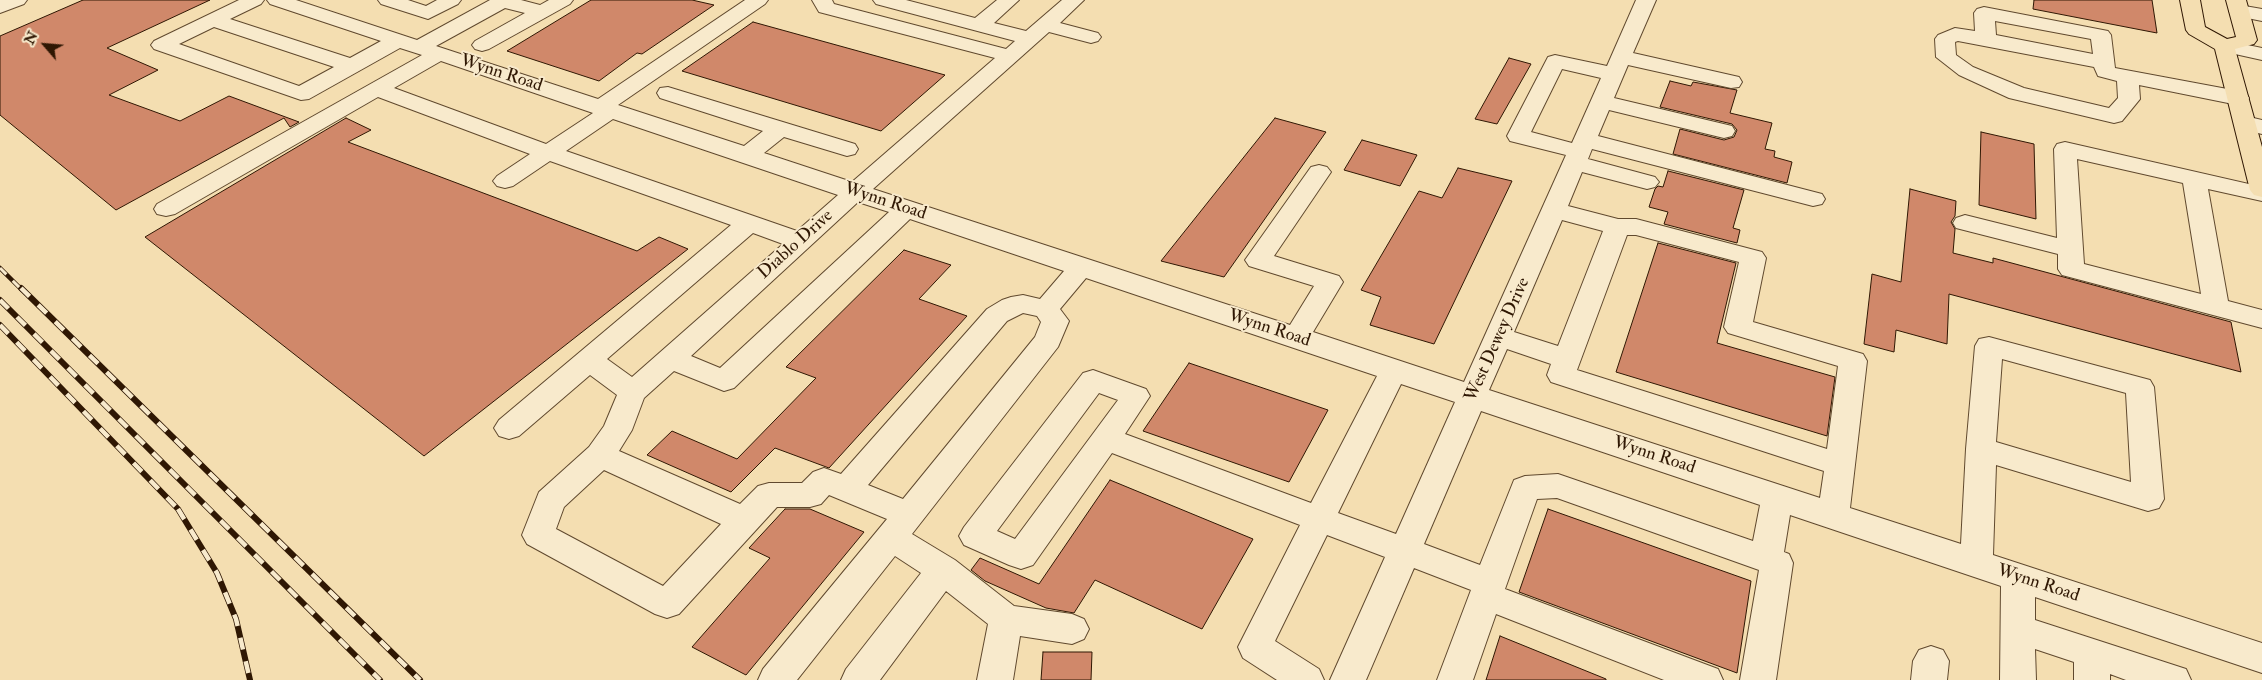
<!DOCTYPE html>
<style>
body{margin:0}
#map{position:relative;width:2262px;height:680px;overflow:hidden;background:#f4deb1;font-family:"IM FELL Double Pica",serif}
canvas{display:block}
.north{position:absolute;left:20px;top:20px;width:50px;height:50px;-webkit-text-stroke:4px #f8eacc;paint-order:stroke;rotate:297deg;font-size:14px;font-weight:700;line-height:20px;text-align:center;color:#2f1703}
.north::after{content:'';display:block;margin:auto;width:18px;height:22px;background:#2f1703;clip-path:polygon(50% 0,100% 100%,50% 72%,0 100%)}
</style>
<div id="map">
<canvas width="2262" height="680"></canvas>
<div class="north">N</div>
</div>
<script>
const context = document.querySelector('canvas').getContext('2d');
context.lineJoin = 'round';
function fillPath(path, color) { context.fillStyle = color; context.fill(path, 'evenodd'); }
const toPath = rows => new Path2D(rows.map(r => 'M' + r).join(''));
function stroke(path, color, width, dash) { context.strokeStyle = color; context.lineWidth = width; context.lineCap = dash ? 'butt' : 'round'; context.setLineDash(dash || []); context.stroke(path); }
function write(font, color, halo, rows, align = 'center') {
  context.font = font + ' "IM FELL Double Pica",serif'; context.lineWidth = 4; context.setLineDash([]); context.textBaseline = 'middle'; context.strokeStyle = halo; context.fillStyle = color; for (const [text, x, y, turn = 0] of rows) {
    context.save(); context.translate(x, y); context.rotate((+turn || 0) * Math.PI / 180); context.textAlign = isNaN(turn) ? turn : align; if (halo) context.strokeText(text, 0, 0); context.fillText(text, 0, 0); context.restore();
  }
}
const building = toPath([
 [83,0,210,0,107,48,158,70,109,95,180,121,229,96,299,122,290,127,284,118,116,210,0,115,0,36,83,0],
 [591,0,692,0,714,5,642,54,637,53,599,81,507,51,591,0],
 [2034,0,2152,0,2157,33,2033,9,2034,0],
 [753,22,945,75,881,131,682,71,753,22],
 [1509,58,1531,64,1497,124,1475,119,1509,58],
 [1670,81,1691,86,1693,82,1737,90,1730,113,1772,123,1765,149,1775,151,1774,157,1792,162,1787,183,1673,154,1680,129,1724,140,1734,137,1737,130,1732,124,1660,107,1670,81],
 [346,118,371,130,348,142,637,251,659,237,688,249,424,456,145,237,346,118],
 [1275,118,1326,132,1224,277,1161,261,1275,118],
 [1981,132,2034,144,2036,219,1979,205,1981,132],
 [1362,140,1417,155,1400,186,1344,170,1362,140],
 [1458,168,1512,181,1434,344,1370,325,1381,297,1361,290,1419,191,1442,198,1458,168],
 [1668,171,1744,190,1733,228,1740,230,1737,243,1664,224,1668,212,1649,207,1655,189,1658,186,1663,187,1668,171],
 [1910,189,1956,201,1955,216,1951,222,1955,229,1953,253,1993,263,1993,258,2231,322,2241,372,1949,294,1947,344,1896,330,1894,352,1864,344,1872,274,1901,282,1910,189],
 [1658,243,1736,263,1717,343,1835,377,1827,436,1616,372,1658,243],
 [904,250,951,265,919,299,967,316,829,468,775,448,731,492,647,455,672,431,737,459,816,378,786,367,904,250],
 [1189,363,1328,410,1289,482,1143,431,1189,363],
 [1110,480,1253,539,1202,629,1095,580,1074,613,1046,608,985,581,971,570,980,558,1039,584,1110,480],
 [785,509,810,509,864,532,746,675,692,647,770,558,749,548,785,509],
 [1548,509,1751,581,1737,673,1519,592,1548,509],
 [1500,636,1606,679,1606,680,1486,680,1500,636],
 [1043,652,1092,652,1091,680,1041,680,1043,652]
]);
fillPath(building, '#d0886a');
stroke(building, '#2f1703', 1);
const minor = toPath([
 [0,0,27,0,24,4,0,13,0,0],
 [239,0,264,0,261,4,230,19,350,58,381,41,270,4,267,0,296,0,417,40,490,0,521,0,540,5,549,0,573,0,570,4,489,49,482,51,475,49,472,45,475,41,525,13,505,8,436,46,598,99,745,0,768,0,765,4,618,105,744,146,763,131,660,98,657,93,660,88,668,87,855,144,858,149,855,154,847,156,784,137,764,153,852,182,995,58,819,12,812,0,832,0,834,4,1006,49,1015,41,876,4,873,0,906,0,975,18,997,0,1019,0,994,23,1026,31,1062,0,1084,0,1060,23,1098,33,1101,37,1098,41,1091,43,1049,32,873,189,1290,325,1314,286,1249,266,1245,260,1311,167,1319,165,1327,167,1331,172,1274,256,1339,276,1343,282,1313,332,1464,382,1566,155,1510,141,1507,136,1548,57,1555,55,1607,66,1636,0,1656,0,1633,53,1739,77,1742,82,1739,87,1731,88,1628,65,1614,98,1732,126,1735,131,1732,136,1724,138,1609,110,1598,136,1822,194,1825,199,1822,204,1813,206,1592,149,1588,159,1655,177,1659,182,1655,187,1647,189,1582,172,1568,206,1618,219,1636,219,1762,252,1766,258,1753,322,1863,354,1867,361,1850,508,1961,544,1966,449,1975,346,1979,339,1989,337,2150,380,2154,387,2164,499,2159,508,2148,511,1996,465,1993,555,2262,643,2262,673,2035,597,2035,620,2186,669,2191,680,2126,680,2110,674,2110,680,2074,680,2074,662,2035,649,2036,680,2000,680,2001,586,1790,515,1784,552,1789,554,1793,563,1776,680,1740,680,1759,570,1557,498,1537,499,1505,589,1718,669,1723,680,1664,680,1496,614,1473,680,1437,680,1471,590,1414,568,1366,680,1330,680,1385,557,1327,535,1275,641,1319,669,1324,680,1277,680,1243,658,1238,647,1300,525,1112,453,1033,565,1021,569,1009,565,964,545,959,536,964,527,1083,373,1093,370,1146,389,1150,396,1125,434,1311,503,1377,376,1086,278,1060,309,1069,321,1058,347,912,534,955,560,1014,606,1072,614,1084,619,1089,629,1084,639,1072,644,1020,636,1013,680,977,680,988,624,946,591,880,680,841,680,846,669,921,573,895,556,797,680,758,680,763,669,887,519,829,495,821,504,810,507,777,507,679,614,667,618,655,614,527,544,522,535,539,492,589,447,604,426,617,395,590,375,519,436,509,439,499,436,494,428,499,420,731,225,550,161,513,186,505,188,497,186,493,181,497,176,530,154,378,97,175,214,166,216,157,214,154,209,157,204,422,55,400,48,309,99,301,100,154,49,151,45,154,41,239,0],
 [214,27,334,67,299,86,179,44,214,27],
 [441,61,593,113,546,144,394,88,441,61],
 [1562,69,1601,78,1572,143,1531,132,1562,69],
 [613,119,838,195,797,231,566,151,613,119],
 [858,202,889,212,720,368,691,356,858,202],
 [910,219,1064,271,1040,299,1023,295,1011,297,1002,300,987,309,841,474,824,468,813,472,802,483,769,483,758,486,740,504,619,451,632,430,644,398,674,371,724,391,734,388,910,219],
 [1562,220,1603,231,1558,346,1514,332,1562,220],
 [753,233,783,244,632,377,607,359,753,233],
 [1627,235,1636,235,1739,262,1724,327,1728,333,1838,366,1827,449,1577,370,1627,235],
 [1023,313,1037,316,1041,322,1035,337,903,499,868,485,1007,321,1023,313],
 [1507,349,1551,364,1547,375,1551,382,1824,471,1820,498,1489,390,1507,349],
 [2002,359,2126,393,2131,482,1996,442,2002,359],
 [1401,384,1455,402,1396,534,1338,513,1401,384],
 [1099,393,1118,400,1015,539,997,531,1099,393],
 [1481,411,1760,505,1753,541,1558,474,1525,476,1514,480,1480,565,1424,544,1481,411],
 [604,470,721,524,663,586,556,529,564,507,604,470],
 [378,0,408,0,426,6,437,0,461,0,458,4,428,19,381,4,378,0],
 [2239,5,2262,9,2262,21,2232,15,2229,11,2232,7,2239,5],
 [1984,7,2108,31,2111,35,2115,68,2238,91,2246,93,2249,98,2246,103,2238,105,2139,85,2140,99,2122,121,2114,123,2009,98,1959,75,1936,57,1935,39,1938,35,1955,28,1975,31,1974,13,1977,9,1984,7],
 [1995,21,2091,39,2093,54,1996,35,1995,21],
 [1958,41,2094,67,2098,76,2117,81,2118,98,2109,108,2024,88,1973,67,1956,55,1955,42,1958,41],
 [2224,40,2262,48,2262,60,2217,50,2214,46,2217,42,2224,40],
 [2245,116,2262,120,2262,134,2237,128,2234,123,2237,118,2245,116],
 [2065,142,2262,187,2262,201,2208,189,2228,301,2262,310,2262,328,2062,275,2058,269,2058,254,1956,228,1953,223,1956,218,1965,215,2057,238,2054,149,2057,144,2065,142],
 [2077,159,2183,183,2201,294,2084,264,2077,159],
 [1931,646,1943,650,1949,661,1947,680,1911,680,1913,661,1919,650,1931,646]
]);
const major = toPath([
 [2180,0,2200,0,2205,27,2227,39,2236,37,2226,0,2246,0,2257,40,2254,44,2235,49,2262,147,2262,197,2254,195,2250,190,2215,49,2189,34,2186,30,2180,0]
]);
stroke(minor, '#60492e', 2);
stroke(major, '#2f1703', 2);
fillPath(minor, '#f8eacc');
fillPath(major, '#f4deb1');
const railFar1 = toPath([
 [0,268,22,290]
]);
const rail = toPath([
 [21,288,420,680],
 [0,300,380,680],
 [0,325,178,509],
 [178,509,217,573,236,619,250,680]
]);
stroke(railFar1, '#2f1703', 4.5);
stroke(rail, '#2f1703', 6);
stroke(railFar1, '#f8eacc', 3, [9]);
stroke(rail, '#f8eacc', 4.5, [12]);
write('18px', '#2f1703', '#f8eacc', [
 ["Wynn Road",501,74,18],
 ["Wynn Road",885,202,18],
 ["Diablo Drive",796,245,-42],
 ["Wynn Road",1269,329,18],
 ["West Dewey Drive",1498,340,-66],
 ["Wynn Road",1654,456,18],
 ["Wynn Road",2038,584,18]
]);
</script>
